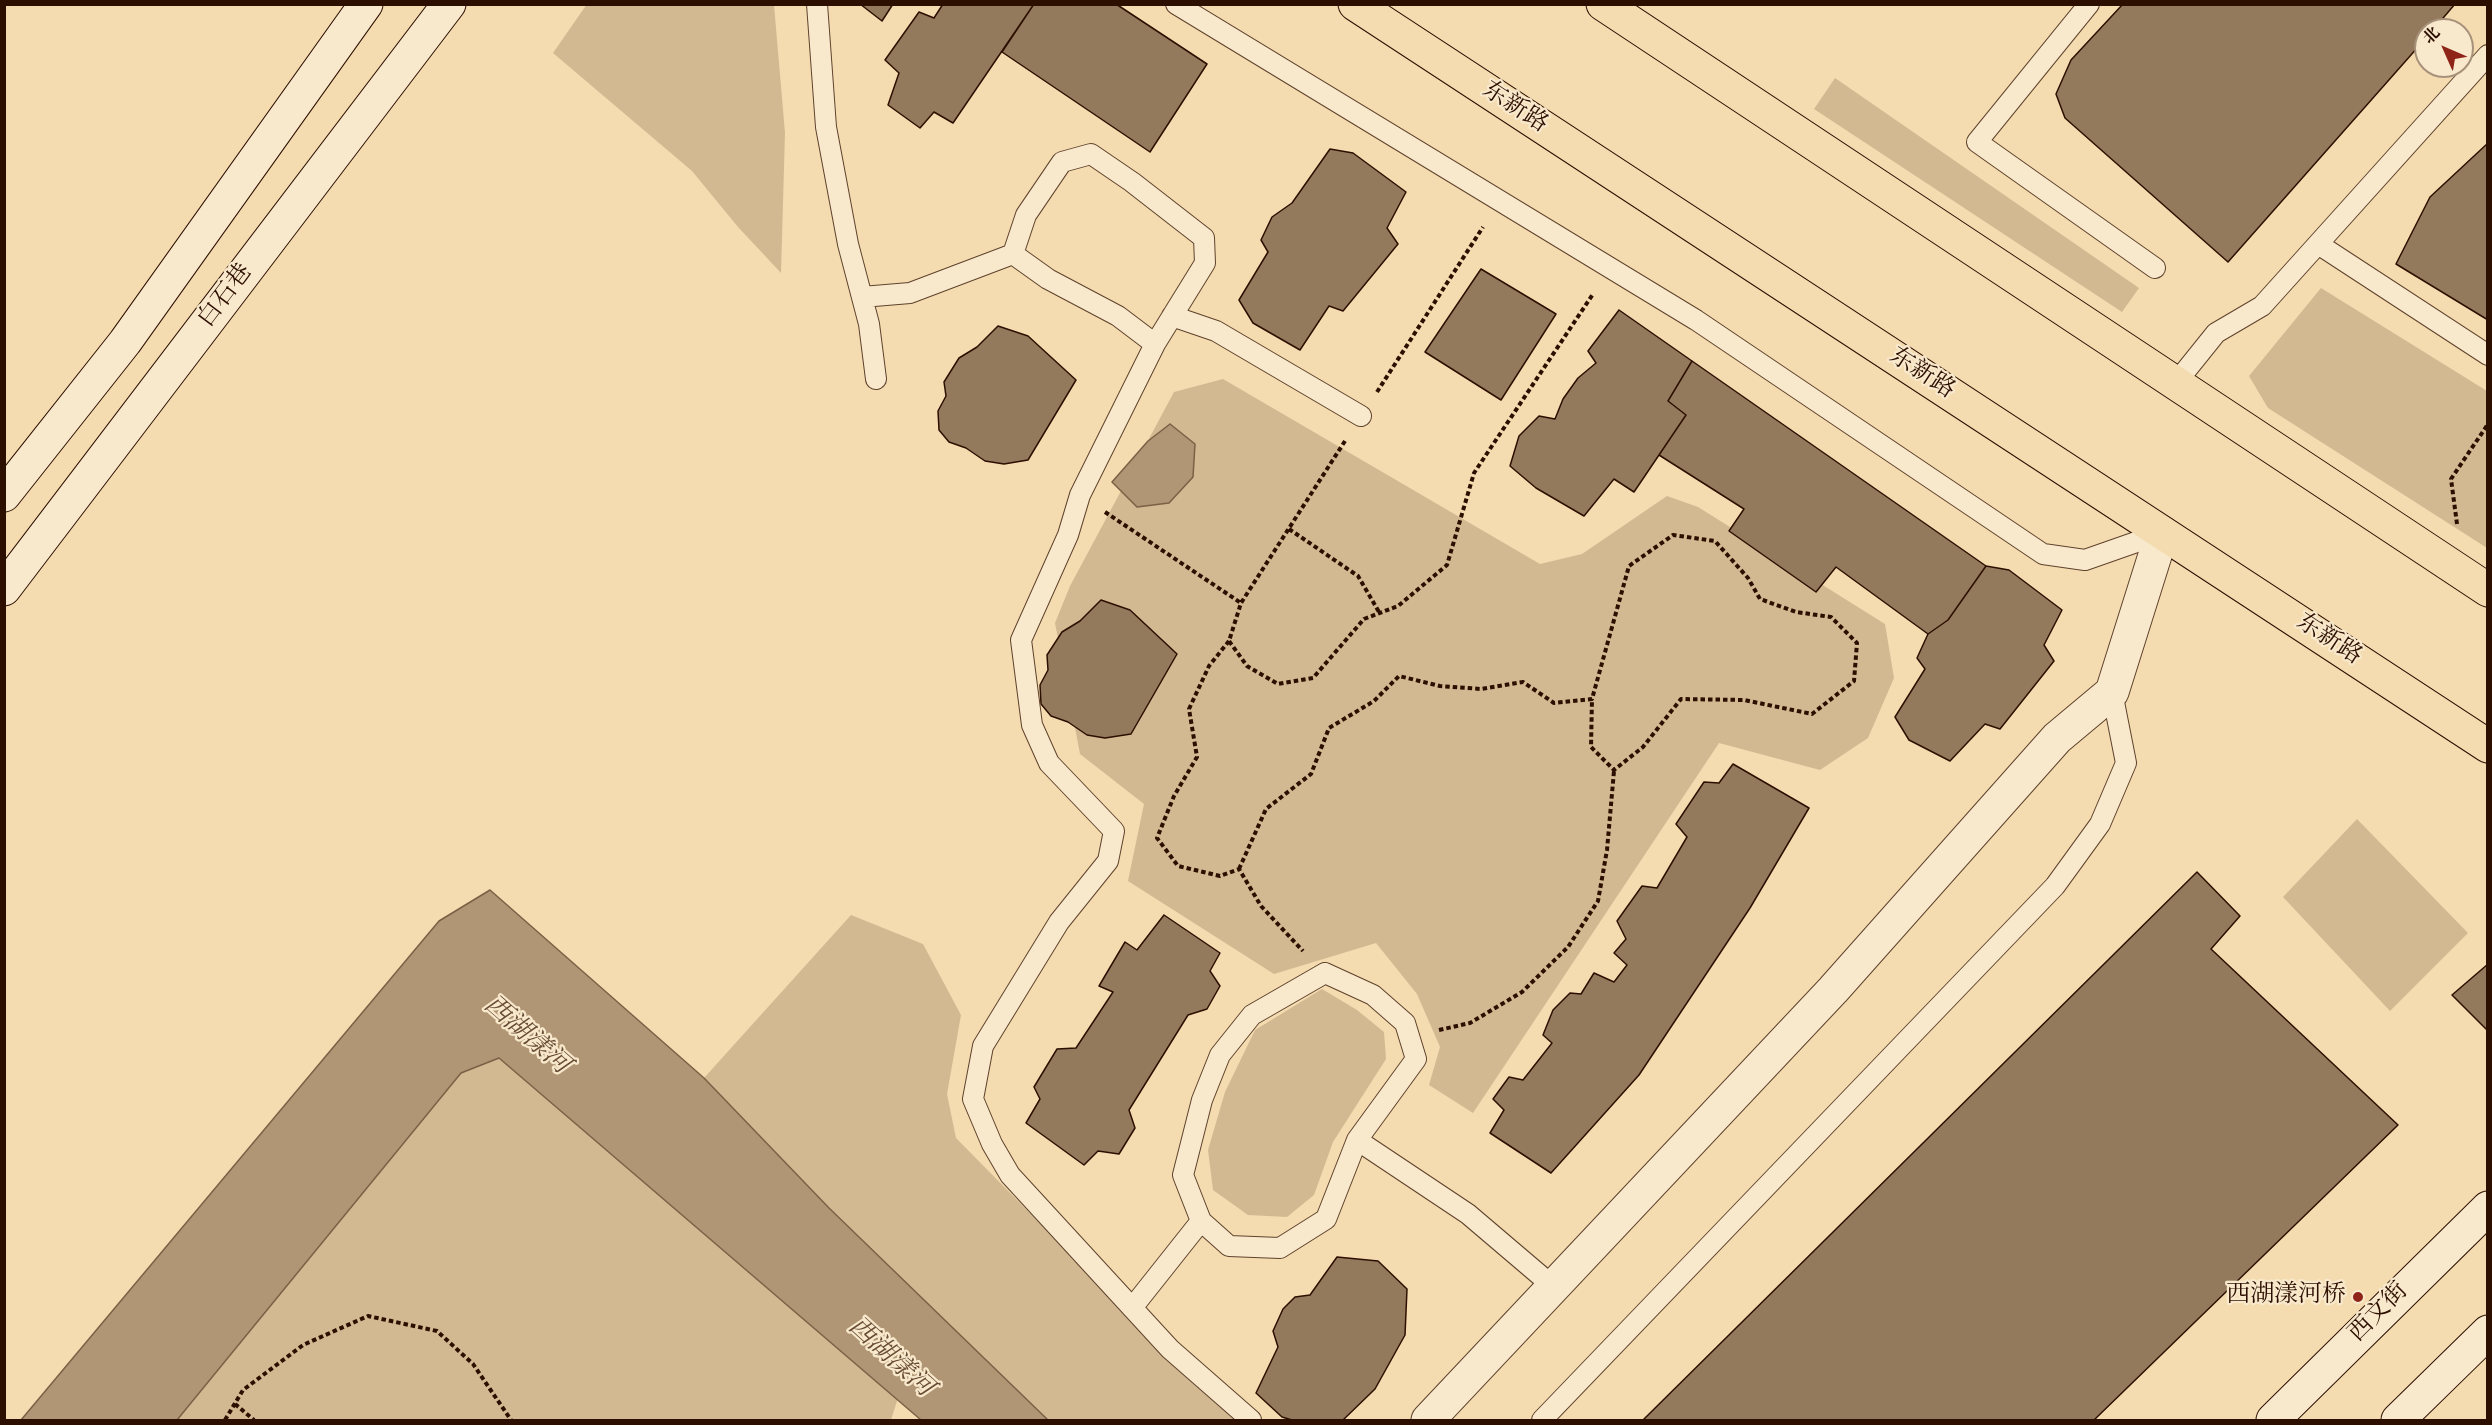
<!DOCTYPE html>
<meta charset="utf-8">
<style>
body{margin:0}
#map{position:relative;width:2492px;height:1425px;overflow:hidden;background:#f4dcb0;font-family:"Sorts Mill Goudy","Noto Serif SC",serif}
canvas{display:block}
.frame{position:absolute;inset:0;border:6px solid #2d0f00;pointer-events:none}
.north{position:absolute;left:2414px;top:18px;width:60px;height:60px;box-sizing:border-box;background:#f8e8cc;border:2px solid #a7917a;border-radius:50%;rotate:315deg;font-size:16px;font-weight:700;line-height:24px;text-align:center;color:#2d0f00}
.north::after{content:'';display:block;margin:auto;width:21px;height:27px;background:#8f2418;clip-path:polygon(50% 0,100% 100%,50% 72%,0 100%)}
</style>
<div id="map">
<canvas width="2492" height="1425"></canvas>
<div class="frame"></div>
<div class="north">北</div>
</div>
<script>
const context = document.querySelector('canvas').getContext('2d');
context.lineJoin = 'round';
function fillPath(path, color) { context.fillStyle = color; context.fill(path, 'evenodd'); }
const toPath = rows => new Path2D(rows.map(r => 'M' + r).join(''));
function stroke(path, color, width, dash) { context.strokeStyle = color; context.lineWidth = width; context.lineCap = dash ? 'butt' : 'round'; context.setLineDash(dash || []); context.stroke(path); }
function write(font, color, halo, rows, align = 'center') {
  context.font = font + ' "Sorts Mill Goudy","Noto Serif SC",serif'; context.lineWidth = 4.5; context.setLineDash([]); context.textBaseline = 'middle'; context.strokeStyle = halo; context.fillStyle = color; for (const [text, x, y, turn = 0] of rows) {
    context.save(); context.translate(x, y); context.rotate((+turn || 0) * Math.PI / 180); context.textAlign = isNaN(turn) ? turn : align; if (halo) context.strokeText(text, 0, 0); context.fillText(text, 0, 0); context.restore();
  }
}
fillPath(toPath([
 [587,4,774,5,785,133,781,273,738,227,692,171,553,53],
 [1835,78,2139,288,2122,312,1814,109],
 [2321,288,2487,391,2487,548,2268,408,2249,376],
 [1223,379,1540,564,1582,554,1667,496,1698,507,1885,624,1894,678,1868,738,1820,770,1719,743,1473,1113,1429,1085,1440,1047,1417,994,1376,943,1274,974,1128,881,1144,804,1080,754,1055,623,1070,586,1174,392],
 [2357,819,2468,933,2390,1011,2283,897],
 [851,915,923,944,961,1015,947,1094,956,1138,1234,1420,1048,1420,829,1208,704,1078],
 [1322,989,1357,1010,1384,1032,1386,1059,1333,1142,1314,1195,1287,1217,1248,1215,1213,1190,1208,1150,1225,1092,1255,1030],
 [499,1058,898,1398,891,1420,177,1420,461,1073]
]), '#d2b992');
const water = toPath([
 [1170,424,1195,444,1193,477,1169,503,1137,507,1112,482,1148,441,1170,424],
 [490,890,704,1078,829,1208,1048,1420,921,1420,499,1058,461,1073,177,1420,21,1420,439,921,490,890]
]);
fillPath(water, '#b09674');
stroke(water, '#7c6046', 1.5);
const building = toPath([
 [860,4,893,4,882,21,860,4],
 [943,4,1034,4,953,123,934,112,920,128,888,105,899,73,885,60,919,12,934,18,943,4],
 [1034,4,1116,4,1207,64,1150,152,1002,52,1034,4],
 [2123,4,2455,4,2433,30,2426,30,2426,38,2228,262,2065,118,2056,94,2071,60,2123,4],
 [2488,143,2488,320,2396,264,2430,197,2488,143],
 [1330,149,1353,153,1406,192,1387,228,1398,244,1343,311,1329,306,1300,350,1253,323,1239,300,1268,252,1261,240,1272,217,1292,203,1330,149],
 [1481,269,1556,314,1501,400,1425,352,1481,269],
 [1619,310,1692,361,1668,401,1686,415,1634,492,1614,479,1584,516,1536,488,1510,466,1519,436,1539,416,1555,419,1563,399,1578,378,1596,363,1588,351,1619,310],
 [998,326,1028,336,1076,380,1028,460,1004,464,985,461,966,448,949,442,939,430,938,411,946,396,944,382,959,358,977,347,998,326],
 [1692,361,1986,566,1948,620,1928,634,1836,567,1816,592,1729,531,1744,509,1659,455,1686,415,1668,401,1692,361],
 [1986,566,2009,570,2062,610,2044,645,2054,661,2000,729,1985,724,1950,761,1909,740,1895,717,1925,669,1917,658,1928,634,1948,620,1986,566],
 [1101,600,1130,610,1177,654,1131,734,1105,738,1087,735,1068,722,1051,716,1041,704,1040,685,1048,670,1047,655,1062,632,1080,621,1101,600],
 [1733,764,1809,808,1750,908,1639,1075,1551,1173,1490,1133,1504,1110,1493,1099,1509,1077,1523,1080,1552,1043,1543,1035,1553,1010,1570,993,1581,994,1594,973,1614,982,1627,965,1614,953,1626,939,1617,921,1642,886,1657,888,1687,837,1676,824,1704,782,1719,783,1733,764],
 [2197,872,2240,916,2211,949,2398,1125,2094,1420,1643,1420,2197,872],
 [1164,915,1220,953,1210,971,1220,986,1207,1009,1188,1015,1129,1110,1135,1128,1119,1154,1098,1151,1084,1165,1026,1123,1040,1099,1034,1087,1057,1049,1076,1048,1113,992,1099,986,1125,942,1137,950,1164,915],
 [2488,964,2488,1031,2452,995,2488,964],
 [1337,1257,1378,1261,1407,1289,1405,1335,1375,1389,1343,1420,1292,1420,1282,1417,1256,1393,1278,1347,1273,1331,1283,1309,1295,1297,1310,1295,1337,1257]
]);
fillPath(building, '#947a5c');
stroke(building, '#2d0f00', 1.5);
const service = toPath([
 [817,4,826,127,848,244,869,324,876,379],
 [1176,4,1696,320,2043,554,2085,560,2162,533],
 [2089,4,1977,142,2155,268],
 [2318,244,2488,355],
 [1013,254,1026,215,1062,162,1091,154,1132,182,1204,238,1205,263,1155,344,1080,495,1068,535,1021,640,1032,725,1049,763,1114,831,1108,861,1059,922,983,1046,973,1099,992,1144,1010,1175,1170,1349,1251,1420],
 [862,297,910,293,1013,254,1048,279,1118,316,1155,344],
 [1172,316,1216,331,1361,416],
 [2175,384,2216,333,2262,306,2488,55],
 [1325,973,1373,995,1405,1023,1416,1059,1357,1140,1326,1219,1280,1248,1229,1246,1201,1221,1183,1175,1202,1100,1220,1055,1252,1015,1325,973],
 [1357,1140,1468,1214,1555,1288],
 [1132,1308,1201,1221],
 [1542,1420,2055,886,2100,824,2126,763,2112,692]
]);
const minor = toPath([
 [1428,1420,1833,990,2057,738,2112,692,2162,533]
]);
const secondary = toPath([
 [4,495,125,342,366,4],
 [4,589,449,4],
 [2273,1420,2488,1208],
 [2398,1420,2488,1332]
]);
const primary = toPath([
 [1355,4,2488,746],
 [1603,4,2488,590]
]);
stroke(service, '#5f422c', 22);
stroke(minor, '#5f422c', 35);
stroke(secondary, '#2d0f00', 35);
stroke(primary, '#2d0f00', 35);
stroke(toPath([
 [1377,392,1483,227],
 [1345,441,1241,603,1229,641,1247,666,1278,684,1313,678,1364,619,1398,606,1447,565,1474,473,1593,294],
 [1105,512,1241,603],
 [2457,524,2451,479,2488,424],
 [1289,529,1358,576,1379,612],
 [1229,641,1209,666,1189,709,1197,757,1174,796,1157,838,1178,866,1220,876,1239,869,1261,906,1303,951],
 [1239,869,1266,809,1311,774,1329,728,1374,701,1399,676,1440,686,1481,689,1523,682,1554,703,1592,699,1629,566,1673,535,1715,541,1748,578,1760,599,1796,612,1831,617,1857,643,1854,681,1812,714,1744,700,1681,699,1643,747,1614,770,1591,747,1592,699],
 [1439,1030,1470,1023,1522,992,1568,947,1598,901,1607,850,1614,771],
 [235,1404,254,1420],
 [225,1420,243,1390,303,1345,368,1316,437,1331,473,1364,511,1420]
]), '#2d0f00', 4, [4.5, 3]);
stroke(service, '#f8e8cc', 20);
stroke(minor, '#f8e8cc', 33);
stroke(secondary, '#f8e8cc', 33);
stroke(primary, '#f4dcb0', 33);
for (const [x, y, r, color] of [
 [2358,1297,6,"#8f2418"]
]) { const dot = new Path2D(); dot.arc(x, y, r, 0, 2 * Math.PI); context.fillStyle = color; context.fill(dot); stroke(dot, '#f8e8cc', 2); }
write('24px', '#2d0f00', '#f8e8cc', [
 ["东新路",1514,109,33],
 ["白石巷",227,297,-53],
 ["东新路",1921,375,33],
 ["东新路",2328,641,33],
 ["西文街",2380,1314,-45]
]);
write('24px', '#2d0f00', '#f8e8cc', [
 ["西湖漾河桥",2346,1297]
], 'right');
write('italic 26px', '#684c34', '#f8e8cc', [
 ["西湖漾河",525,1037,41],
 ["西湖漾河",889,1359,42]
]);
</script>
